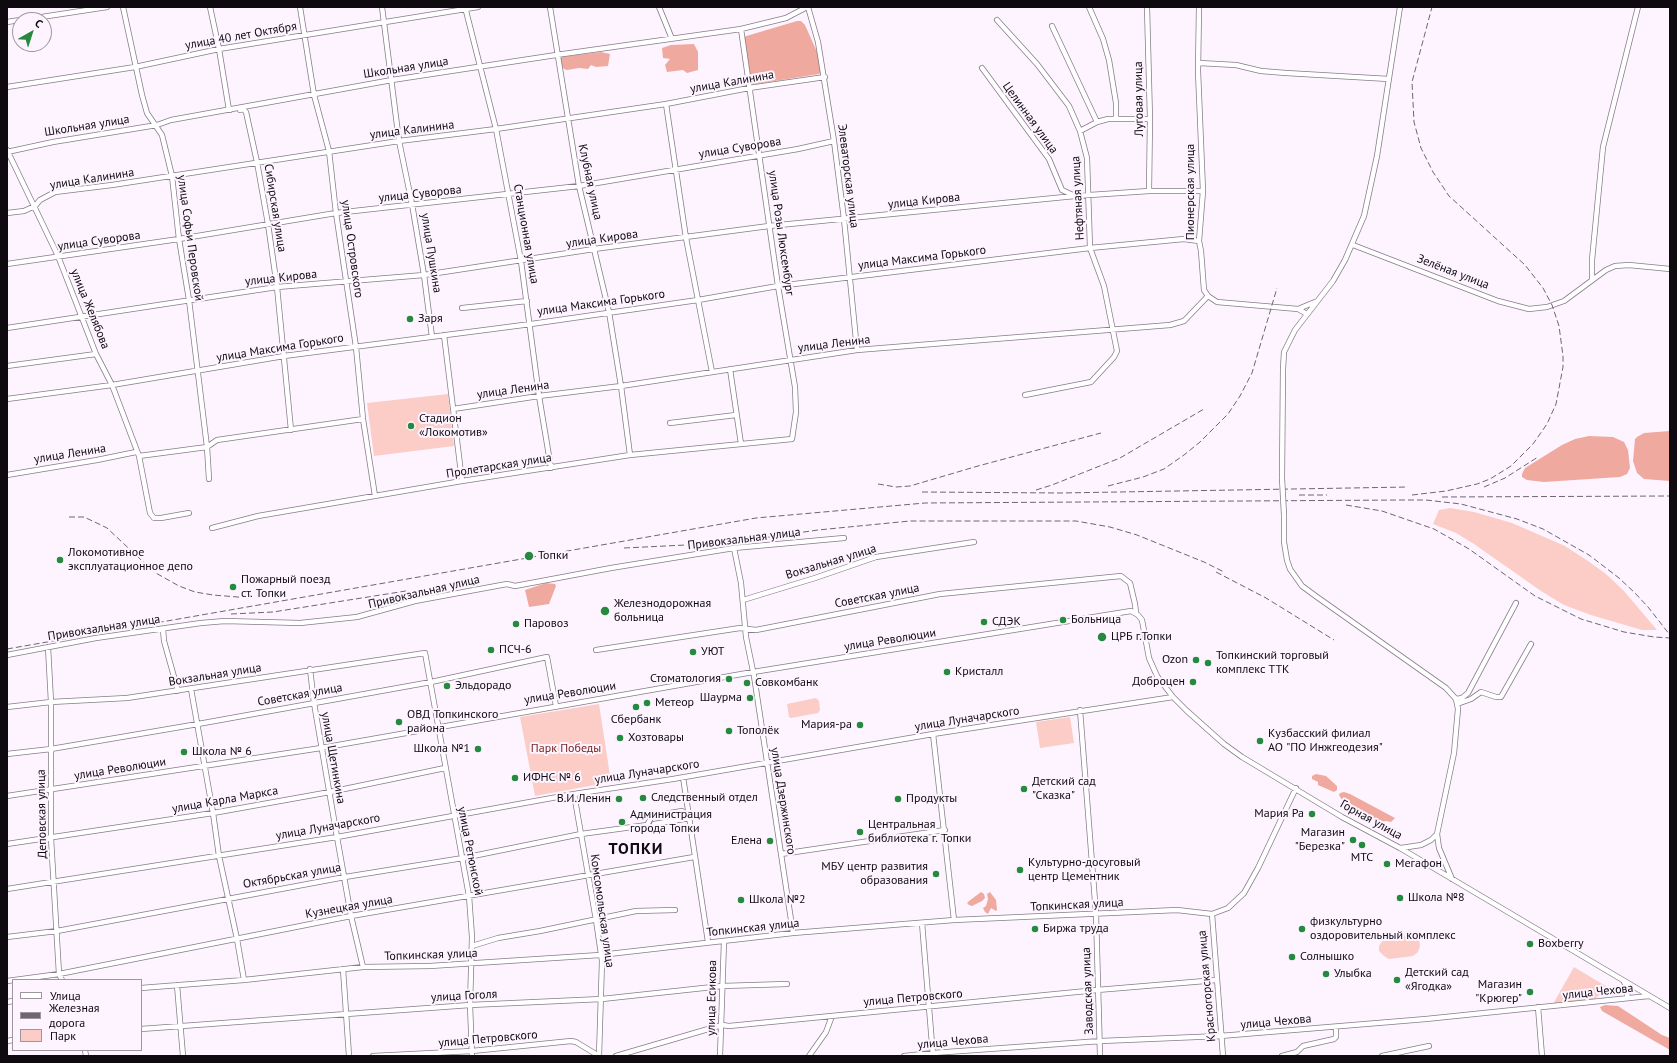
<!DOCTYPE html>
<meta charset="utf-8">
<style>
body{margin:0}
#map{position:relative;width:1677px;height:1063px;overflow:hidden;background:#fdf4ff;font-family:"PT Sans",sans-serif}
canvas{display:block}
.frame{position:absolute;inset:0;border:8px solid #0e0a10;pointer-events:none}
.legend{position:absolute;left:12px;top:979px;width:130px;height:72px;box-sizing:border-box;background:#fdf4ff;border:1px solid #9d969f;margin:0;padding:5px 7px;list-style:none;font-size:12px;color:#0e0a10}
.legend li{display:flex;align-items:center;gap:8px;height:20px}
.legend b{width:20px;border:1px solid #9d969f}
.north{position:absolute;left:12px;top:12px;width:40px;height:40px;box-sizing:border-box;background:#fdf4ff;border:1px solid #9d969f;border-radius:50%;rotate:39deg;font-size:11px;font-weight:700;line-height:16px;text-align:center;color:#0e0a10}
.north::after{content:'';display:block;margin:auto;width:14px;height:18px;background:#25893e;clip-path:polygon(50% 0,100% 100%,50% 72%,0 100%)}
</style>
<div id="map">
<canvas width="1677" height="1063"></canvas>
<div class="frame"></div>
<ul class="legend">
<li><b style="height:5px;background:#fff"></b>Улица</li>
<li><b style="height:5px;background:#6c666e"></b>Железная дорога</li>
<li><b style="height:11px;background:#fbcdc6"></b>Парк</li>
</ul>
<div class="north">С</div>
</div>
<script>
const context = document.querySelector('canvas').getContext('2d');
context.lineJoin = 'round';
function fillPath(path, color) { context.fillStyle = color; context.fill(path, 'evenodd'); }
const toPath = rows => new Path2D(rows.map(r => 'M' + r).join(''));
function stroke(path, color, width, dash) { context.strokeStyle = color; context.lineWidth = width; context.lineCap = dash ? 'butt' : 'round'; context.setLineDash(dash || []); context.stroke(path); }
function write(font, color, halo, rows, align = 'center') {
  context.font = font + ' "PT Sans",sans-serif'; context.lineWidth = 4; context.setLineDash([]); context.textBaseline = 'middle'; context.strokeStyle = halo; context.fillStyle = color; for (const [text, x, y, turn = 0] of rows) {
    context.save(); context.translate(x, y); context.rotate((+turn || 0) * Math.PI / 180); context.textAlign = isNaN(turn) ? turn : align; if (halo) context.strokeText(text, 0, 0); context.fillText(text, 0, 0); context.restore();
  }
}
fillPath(toPath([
 [448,394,454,446,374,456,367,403],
 [1450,508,1474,512,1512,523,1565,546,1588,561,1606,574,1624,591,1657,630,1642,630,1591,615,1564,605,1541,591,1474,544,1456,533,1433,524,1439,510],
 [816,698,819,701,820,710,818,713,791,718,789,717,787,704],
 [599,704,611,782,535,796,520,717],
 [1070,717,1074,743,1040,748,1036,722],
 [1413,935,1419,939,1420,946,1418,952,1413,956,1389,959,1384,956,1379,951,1379,946,1386,936],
 [1574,967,1609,988,1593,1000,1553,1004]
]), '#fbcdc6');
fillPath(toPath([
 [797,21,801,21,805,25,818,54,821,72,819,74,750,85,743,37],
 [694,44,698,52,698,70,687,73,683,70,667,72,665,65,670,59,663,58,662,48,671,45],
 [601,52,610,54,608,66,596,67,591,65,588,69,579,68,567,70,564,69,560,63,561,57],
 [1670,431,1670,481,1644,479,1637,473,1633,461,1635,439,1637,437,1644,433],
 [1589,436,1613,437,1624,442,1628,450,1630,468,1627,474,1620,477,1544,482,1527,480,1522,477,1522,474,1525,468,1562,445,1575,439],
 [546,583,555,584,556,586,549,604,529,607,525,590],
 [1316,774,1326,776,1337,786,1337,790,1334,792,1318,785,1318,782,1312,779,1312,776],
 [1344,792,1350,794,1395,818,1391,822,1386,821,1382,822,1368,817,1347,805,1342,800,1339,795,1340,793],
 [981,892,984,894,985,898,982,901,972,906,969,905,967,903,969,901],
 [990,892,996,900,997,910,996,911,991,908,988,914,985,912,983,908,986,906,988,899,987,894],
 [1605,1005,1618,1006,1662,1035,1670,1038,1670,1050,1602,1011,1600,1007]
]), '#f0a99e');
const minor = toPath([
 [123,7,142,95,147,113,162,135,172,176,179,239,189,300,207,447,209,479],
 [210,7,219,49,229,110,230,110],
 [300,7,314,95,329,151,336,213,356,347,363,419,375,496],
 [382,7,399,141,412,204,424,275,432,337],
 [465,7,496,129,521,261,539,396,551,468],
 [550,7,579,186,609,312,621,386,630,455],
 [659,7,672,39],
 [808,7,818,42,834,141,844,219,857,350],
 [1089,7,1103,39,1109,60,1116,103,1116,118],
 [1147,7,1150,119,1149,191],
 [1199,7,1198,71,1203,191,1199,241,1201,251,1204,290,1208,296,1217,302,1298,309,1307,314],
 [22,20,107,7],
 [997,20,1037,64,1069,106,1080,131,1087,158,1090,248,1104,286,1117,351,1114,357,1091,382,1025,395],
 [7,22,20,20],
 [1052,26,1097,122],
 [1199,63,1236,65,1261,71,1286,73,1389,79],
 [982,68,1049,159,1062,190,1075,196],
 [7,87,135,67,219,49,478,7],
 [666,104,686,238,712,372],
 [240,110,243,109,246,112,257,162,268,224,277,287,291,430],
 [1080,131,1097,122,1108,119,1150,119],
 [7,150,58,256,96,354,112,385,139,456,150,513,154,518,161,518,189,513],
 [7,152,53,142,157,125,171,120,392,80,556,55,741,29,786,18,807,7],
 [7,213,24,211,35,206,40,200,55,192,112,185,399,141,496,129,666,104,749,88,825,77],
 [1353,245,1498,301,1529,309,1547,307,1564,301,1606,270,1615,266,1629,265,1670,269],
 [7,264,179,239,336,213,579,186,798,149,834,141],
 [1592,280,1592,260,1603,147,1638,7],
 [462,308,527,301],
 [1298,309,1315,302],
 [7,328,277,287,424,275,594,249,769,226,1075,196,1149,191,1203,191],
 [444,335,462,481],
 [7,366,96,354],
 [730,369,741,444],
 [7,399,112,385,284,356,531,324,698,300,778,286,1090,248,1184,239,1199,241],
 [453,409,539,396,621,386,857,350,1170,325,1184,321,1208,296],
 [670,423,736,415],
 [139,456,207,447,217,440,363,419],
 [7,475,97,460,136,452],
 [1282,478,1283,369,1284,352,1295,330,1333,281,1345,260,1364,216,1377,156,1400,7],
 [1284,515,1284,542,1287,560,1290,569,1302,586,1317,597,1446,688,1456,699,1458,709,1454,753,1437,834,1439,848,1452,879],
 [212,528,258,516,462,481,630,455,792,439,796,412,795,387,778,286,741,29],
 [734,548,741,583,746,637,754,676,793,933],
 [743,600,815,578,876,557,974,542],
 [163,629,164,641,178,691],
 [48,647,51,702,51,838,59,974,62,980],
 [596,650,740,628,756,630,940,594,1121,576,1130,583,1135,604,1136,613],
 [7,655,96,638,201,623,225,621,300,623,357,617,415,601,507,584,515,586,611,568,734,548,844,538],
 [310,669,314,703,337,837,351,916,363,967],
 [191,689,213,813,219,856,237,939,244,980],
 [1456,699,1462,698,1468,693,1516,603],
 [1457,704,1471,699,1481,692,1496,697,1501,697,1531,644],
 [7,707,51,702,127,698,425,653,469,896,472,937,470,1005,472,1056],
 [1080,710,1096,914,1100,1056],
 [933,734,954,920],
 [7,754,51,749,198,724,431,682,547,657,556,706],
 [683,777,708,942],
 [574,794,596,920,602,961,599,1056],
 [7,796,321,748,753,672,1131,611,1138,615,1142,620,1149,658,1157,676,1173,697,1187,711,1224,744,1242,757,1342,817,1400,848,1670,1008],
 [654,824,690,818],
 [7,844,213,813,330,792,445,768],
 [1401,848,1421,845,1431,840,1437,834],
 [781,854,945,830],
 [7,889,337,837,574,794,673,779,933,734,1173,697],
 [1212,914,1223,1056],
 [922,923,933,1056],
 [7,937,57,931,345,877,463,858,581,834,647,825,652,816,682,811],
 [472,946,498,938,540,931,636,911,675,910],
 [343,969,349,1056],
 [7,981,59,974,351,916,694,857],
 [1624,982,1628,989,1627,998],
 [177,985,183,1056],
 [141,988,244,980,363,967,430,966,600,955,793,933,954,920,1155,911,1177,910,1212,914,1228,908,1244,893,1258,868,1296,788],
 [7,1002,13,1001],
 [1538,1007,1542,1056],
 [141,1029,470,1005,602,999,722,986,787,984],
 [7,1041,13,1040],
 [85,1050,86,1056],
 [373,1056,472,1051,571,1041,576,1042,599,1056],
 [616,1056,722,1025,729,1026,1097,990,1217,980],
 [720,1056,724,941],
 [809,1056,826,1032,832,1016],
 [904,1056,933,1053,1101,1041,1220,1036,1426,1019,1649,996],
 [1282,1056,1297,1052,1303,1046,1334,1039,1336,1037,1336,1027],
 [1382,1056,1429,1046]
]);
stroke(minor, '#887b8b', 6);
stroke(minor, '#fff', 4.5);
stroke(toPath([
 [878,484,896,487,910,486,978,466,1101,433],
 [1108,486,1143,477,1164,469,1184,455,1200,442,1228,414,1240,396,1252,373,1277,288],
 [1484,487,1505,478,1538,457],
 [1036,490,1052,485,1120,458,1204,409],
 [922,492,1061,493,1408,487],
 [1299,495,1327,495],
 [1412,495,1446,491,1477,484,1490,479,1511,466,1533,444,1547,424,1556,404,1563,367,1563,356,1559,326,1552,305,1543,288,1525,265,1449,196,1433,172,1421,148,1414,122,1412,82,1432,7],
 [1442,497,1670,496],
 [1346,505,1382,511,1434,529,1469,549,1535,596,1581,619,1624,632,1654,637,1670,638],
 [69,517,84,517,101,525,107,528,154,572,179,586,195,592,213,595,250,598],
 [624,548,727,543,818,530,910,521,1076,521,1110,527,1137,535,1204,562,1224,572],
 [1216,572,1266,598,1334,640],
 [231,614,273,612,406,591],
 [7,649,756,518,925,503,1402,500,1426,500,1461,504,1517,519,1543,529,1589,555,1619,578,1635,593,1648,607,1670,635]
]), '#6c666e', 1, [6, 3]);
const minorBridge = toPath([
 [1282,478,1284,515]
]);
stroke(minorBridge, '#887b8b', 6, []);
stroke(minorBridge, '#fff', 4.5);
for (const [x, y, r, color] of [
 [410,319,4,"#25893e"],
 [411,426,4,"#25893e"],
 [529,556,5,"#25893e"],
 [60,560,4,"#25893e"],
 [233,587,4,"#25893e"],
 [605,611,5,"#25893e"],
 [1063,620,4,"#25893e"],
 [984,622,4,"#25893e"],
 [516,624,4,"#25893e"],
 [1102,637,5,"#25893e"],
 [491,650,4,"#25893e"],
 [693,652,4,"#25893e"],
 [1196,660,4,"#25893e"],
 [1208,663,4,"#25893e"],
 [947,672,4,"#25893e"],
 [729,679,4,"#25893e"],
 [1193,682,4,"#25893e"],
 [747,683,4,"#25893e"],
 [447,686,4,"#25893e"],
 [750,698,4,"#25893e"],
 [647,703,4,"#25893e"],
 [636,707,4,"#25893e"],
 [399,722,4,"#25893e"],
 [860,725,4,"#25893e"],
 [729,731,4,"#25893e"],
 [620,738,4,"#25893e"],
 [1260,741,4,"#25893e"],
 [478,749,4,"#25893e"],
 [184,752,4,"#25893e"],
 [515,778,4,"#25893e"],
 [1024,789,4,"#25893e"],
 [643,798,4,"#25893e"],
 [619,799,4,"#25893e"],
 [898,799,4,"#25893e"],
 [1312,814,4,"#25893e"],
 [622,822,4,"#25893e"],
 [860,832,4,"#25893e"],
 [1353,840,4,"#25893e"],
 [770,841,4,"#25893e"],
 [1362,845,4,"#25893e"],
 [1387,864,4,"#25893e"],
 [1020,870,4,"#25893e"],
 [936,874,4,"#25893e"],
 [1400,898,4,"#25893e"],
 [741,900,4,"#25893e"],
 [1035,929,4,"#25893e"],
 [1302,929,4,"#25893e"],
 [1530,944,4,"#25893e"],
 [1292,957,4,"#25893e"],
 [1326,974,4,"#25893e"],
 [1397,980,4,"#25893e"],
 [1530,992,4,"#25893e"]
]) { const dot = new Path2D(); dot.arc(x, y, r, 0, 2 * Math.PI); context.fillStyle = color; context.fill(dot); stroke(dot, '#fdf4ff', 1.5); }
write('12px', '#0e0a10', '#fdf4ff', [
 ["улица 40 лет Октября",241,36,-10],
 ["Школьная улица",406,68,-9],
 ["улица Калинина",732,82,-10],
 ["Луговая улица",1139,99,-91],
 ["Целинная улица",1030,118,54],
 ["Школьная улица",87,126,-9],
 ["улица Калинина",412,130,-7],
 ["улица Суворова",740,148,-9],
 ["Элеваторская улица",848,176,83],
 ["улица Калинина",92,179,-9],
 ["Клубная улица",590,182,78],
 ["Пионерская улица",1191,192,-90],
 ["улица Суворова",420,194,-6],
 ["Нефтяная улица",1078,198,-93],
 ["улица Кирова",924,201,-6],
 ["Сибирская улица",275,208,81],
 ["улица Розы Люксембург",781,233,82],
 ["Станционная улица",526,234,80],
 ["улица Софьи Перовской",190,238,82],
 ["улица Кирова",602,239,-8],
 ["улица Суворова",99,241,-8],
 ["улица Островского",352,249,82],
 ["улица Пушкина",431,253,81],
 ["улица Максима Горького",922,258,-7],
 ["Зелёная улица",1453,272,21],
 ["улица Кирова",281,278,-6],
 ["улица Максима Горького",601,303,-8],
 ["улица Желябова",90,309,68],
 ["улица Ленина",834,344,-7],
 ["улица Максима Горького",280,348,-9],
 ["улица Ленина",513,390,-8],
 ["улица Ленина",70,454,-9],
 ["Пролетарская улица",499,466,-9],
 ["Привокзальная улица",744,539,-7],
 ["Вокзальная улица",831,562,-17],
 ["Привокзальная улица",424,592,-13],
 ["Советская улица",877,596,-11],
 ["Привокзальная улица",104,628,-9],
 ["улица Революции",890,640,-9],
 ["Вокзальная улица",215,675,-9],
 ["улица Революции",570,693,-9],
 ["Советская улица",300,695,-10],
 ["улица Луначарского",967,719,-9],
 ["улица Щетинкина",333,758,80],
 ["улица Революции",120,769,-9],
 ["улица Луначарского",647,772,-9],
 ["улица Карла Маркса",225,800,-10],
 ["улица Дзержинского",783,801,81],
 ["Деповская улица",42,814,-91],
 ["Горная улица",1371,820,29],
 ["улица Луначарского",328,827,-10],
 ["улица Ретюнской",470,851,79],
 ["Октябрьская улица",292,876,-10],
 ["Топкинская улица",1077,905,-3],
 ["Кузнецкая улица",349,907,-10],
 ["Комсомольская улица",602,911,82],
 ["Топкинская улица",753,928,-6],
 ["Топкинская улица",431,955,-2],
 ["Красногорская улица",1207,986,-95],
 ["Заводская улица",1088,991,-92],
 ["улица Чехова",1598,992,-6],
 ["улица Гоголя",464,996,-3],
 ["улица Есикова",712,998,-89],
 ["улица Петровского",913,998,-5],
 ["улица Чехова",1276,1022,-5],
 ["улица Петровского",488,1039,-5],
 ["улица Чехова",953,1042,-5]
]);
write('12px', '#0e0a10', '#fdf4ff', [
 ["Заря",418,319],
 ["Стадион",419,419],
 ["«Локомотив»",419,433],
 ["Локомотивное",68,553],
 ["эксплуатационное депо",68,567],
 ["Топки",538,556],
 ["Пожарный поезд",241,580],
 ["ст. Топки",241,594],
 ["Железнодорожная",614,604],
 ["больница",614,618],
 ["Больница",1071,620],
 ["СДЭК",992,622],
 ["Паровоз",524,624],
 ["ЦРБ г.Топки",1111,637],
 ["ПСЧ-6",499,650],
 ["УЮТ",701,652],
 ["Топкинский торговый",1216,656],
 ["комплекс ТТК",1216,670],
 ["Ozon",1188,660,"right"],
 ["Кристалл",955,672],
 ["Стоматология",721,679,"right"],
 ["Доброцен",1185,682,"right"],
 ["Совкомбанк",755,683],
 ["Эльдорадо",455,686],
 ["Шаурма",742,698,"right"],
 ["Метеор",655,703],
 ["ОВД Топкинского",407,715],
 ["района",407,729],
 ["Сбербанк",636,720,"center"],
 ["Мария-ра",852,725,"right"],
 ["Тополёк",737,731],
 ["Кузбасский филиал",1268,734],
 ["АО \"ПО Инжгеодезия\"",1268,748],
 ["Хозтовары",628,738],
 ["Школа №1",470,749,"right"],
 ["Школа № 6",192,752],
 ["ИФНС № 6",523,778],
 ["Детский сад",1032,782],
 ["\"Сказка\"",1032,796],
 ["Следственный отдел",651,798],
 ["В.И.Ленин",611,799,"right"],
 ["Продукты",906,799],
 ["Мария Ра",1304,814,"right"],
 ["Администрация",630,815],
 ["города Топки",630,829],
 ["Центральная",868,825],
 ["библиотека г. Топки",868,839],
 ["Магазин",1345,833,"right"],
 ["\"Березка\"",1345,847,"right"],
 ["Елена",762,841,"right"],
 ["МТС",1362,858,"center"],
 ["Культурно-досуговый",1028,863],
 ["центр Цементник",1028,877],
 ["Мегафон",1395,864],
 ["МБУ центр развития",928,867,"right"],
 ["образования",928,881,"right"],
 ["Школа №8",1408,898],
 ["Школа №2",749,900],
 ["физкультурно",1310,922],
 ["оздоровительный комплекс",1310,936],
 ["Биржа труда",1043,929],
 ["Boxberry",1538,944],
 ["Солнышко",1300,957],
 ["Детский сад",1405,973],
 ["«Ягодка»",1405,987],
 ["Улыбка",1334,974],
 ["Магазин",1522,985,"right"],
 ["\"Крюгер\"",1522,999,"right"]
], 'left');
write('12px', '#77251e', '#fdf4ff', [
 ["Парк Победы",566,749]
]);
context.letterSpacing = '1px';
write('bold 16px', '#0e0a10', '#fdf4ff', [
 ["ТОПКИ",636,849]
]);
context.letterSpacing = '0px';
</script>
